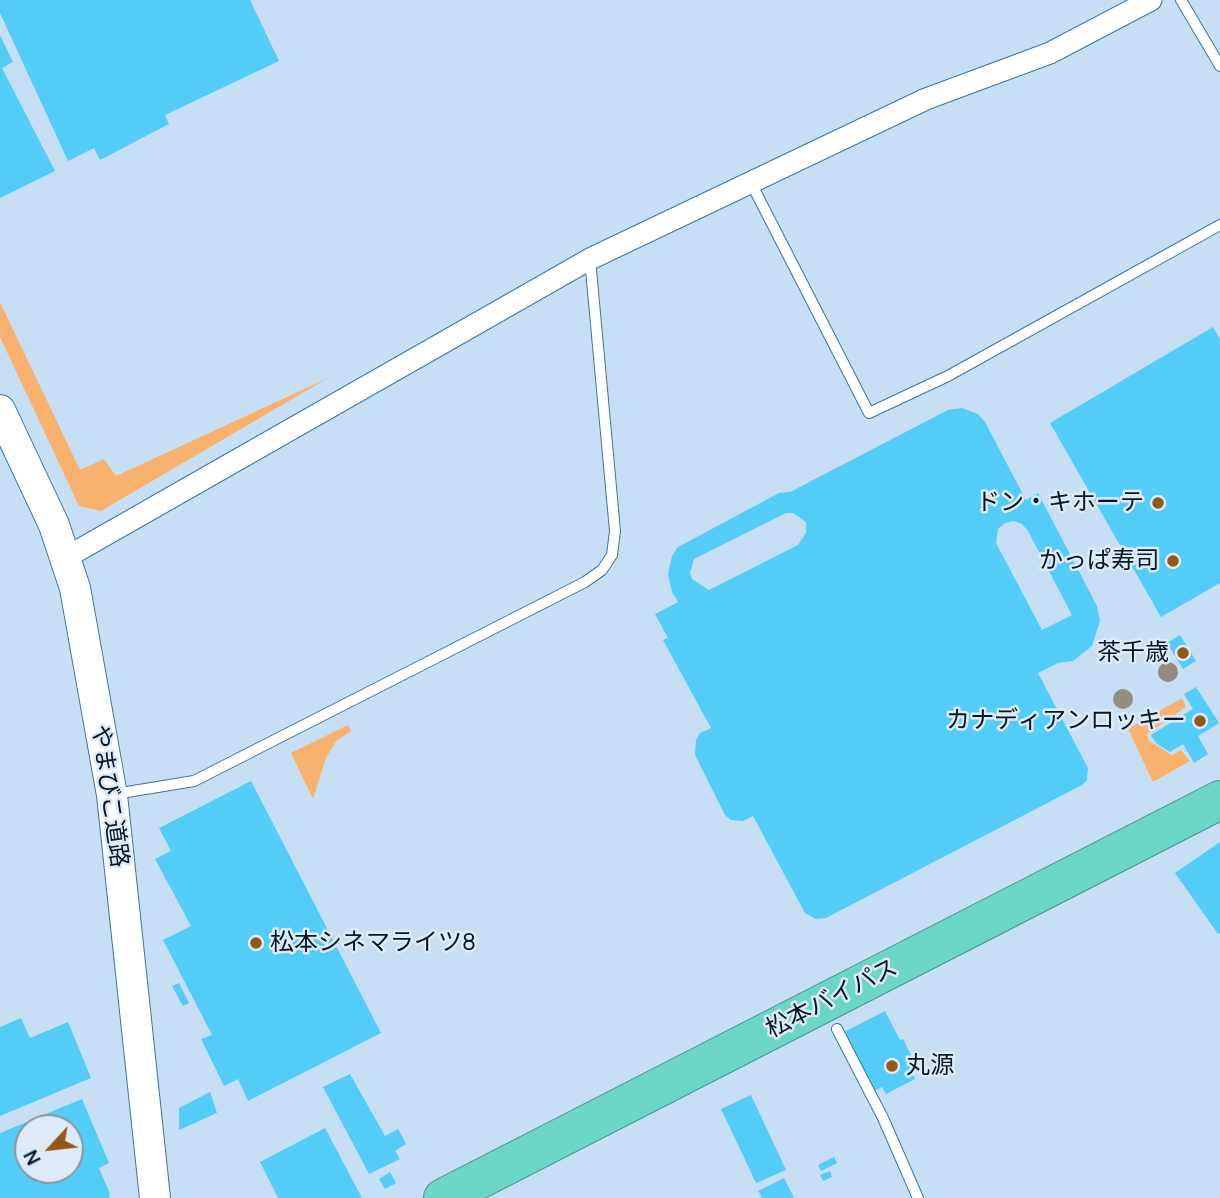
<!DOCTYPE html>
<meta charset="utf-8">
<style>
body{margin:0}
#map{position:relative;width:1220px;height:1198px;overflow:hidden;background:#c6dff4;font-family:Manrope,sans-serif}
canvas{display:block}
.north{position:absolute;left:14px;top:1114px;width:70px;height:70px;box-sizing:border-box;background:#deeaf5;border:2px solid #8696a4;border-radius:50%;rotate:243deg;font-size:19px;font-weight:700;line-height:28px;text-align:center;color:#01192b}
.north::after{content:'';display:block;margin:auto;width:24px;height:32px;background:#925815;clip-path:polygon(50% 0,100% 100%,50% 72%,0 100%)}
</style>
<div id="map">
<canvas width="1220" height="1198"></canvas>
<div class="north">N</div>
</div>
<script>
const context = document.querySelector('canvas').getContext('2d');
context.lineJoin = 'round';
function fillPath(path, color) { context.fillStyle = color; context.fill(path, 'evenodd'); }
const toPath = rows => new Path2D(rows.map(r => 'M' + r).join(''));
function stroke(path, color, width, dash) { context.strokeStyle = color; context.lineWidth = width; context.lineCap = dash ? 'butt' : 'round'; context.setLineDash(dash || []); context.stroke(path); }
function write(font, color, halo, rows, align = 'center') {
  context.font = font + ' Manrope,"Noto Sans JP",sans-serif'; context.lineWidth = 5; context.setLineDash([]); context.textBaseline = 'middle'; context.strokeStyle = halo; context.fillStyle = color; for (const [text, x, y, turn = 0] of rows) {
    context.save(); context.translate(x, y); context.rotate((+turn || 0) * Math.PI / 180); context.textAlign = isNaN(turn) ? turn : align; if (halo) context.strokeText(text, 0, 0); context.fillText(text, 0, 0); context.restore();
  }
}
fillPath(toPath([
 [0,302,80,470,104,459,116,476,328,378,101,511,79,506,0,337],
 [1182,698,1186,707,1147,734,1149,741,1172,755,1181,750,1190,761,1153,782,1128,729],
 [348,725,351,731,336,741,326,758,313,799,291,753]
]), '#f9b26e');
fillPath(toPath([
 [0,0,250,0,279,61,165,115,169,124,100,160,94,148,68,161,0,13],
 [0,35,13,62,2,68,55,171,0,198],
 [1213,327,1220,339,1220,583,1161,617,1050,423],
 [962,408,978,414,985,422,1026,500,1038,493,1097,606,1100,621,1092,646,1073,661,1058,663,1038,673,1088,768,1087,780,1082,785,826,918,816,919,805,913,753,816,743,821,731,820,725,815,695,755,696,740,700,733,711,728,663,640,668,638,655,614,678,602,672,592,668,574,672,556,678,547,779,493,790,492,948,410],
 [786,513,793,513,806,522,806,533,798,545,709,590,692,579,690,573,694,559],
 [1014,521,1022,524,1028,531,1072,615,1042,630,996,543,998,529,1005,523],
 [1180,635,1196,661,1183,669,1167,643],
 [1196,687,1219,723,1198,736,1208,754,1194,763,1183,744,1170,752,1156,743,1151,735,1193,709,1184,694],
 [251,781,381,1033,248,1101,238,1079,224,1086,201,1039,212,1035,163,940,191,926,155,859,171,851,159,828],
 [1220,842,1220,933,1218,934,1175,873],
 [179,983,189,1003,183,1006,172,986],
 [885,1011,900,1040,903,1039,916,1065,910,1069,915,1079,886,1094,882,1087,874,1091,844,1032],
 [21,1018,30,1038,68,1022,91,1078,0,1116,0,1027],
 [350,1074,385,1136,398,1129,406,1144,395,1151,400,1159,369,1174,323,1087],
 [210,1092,217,1113,179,1130,179,1108],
 [751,1095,786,1170,756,1183,721,1109],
 [82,1099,109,1163,99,1168,110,1194,109,1198,0,1198,0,1133],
 [28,1128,70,1128,70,1170,28,1170],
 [325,1128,362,1198,278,1198,260,1162],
 [834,1157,837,1163,821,1171,818,1165],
 [830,1171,832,1177,823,1181,820,1175],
 [390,1172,396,1183,385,1189,379,1179],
 [784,1178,794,1198,762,1198,758,1191]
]), '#53cdf7');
const lane = toPath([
 [1181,0,1220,66],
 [751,183,869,413,948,376,1220,225],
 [115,794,194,781,585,582,602,570,612,555,615,531,590,259],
 [837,1029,883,1118,918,1198]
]);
const street = toPath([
 [65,558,590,259,926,99,1050,53,1151,0]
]);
const secondary = toPath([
 [0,410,54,525,75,588,112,795,155,1198]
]);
const highway = toPath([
 [443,1198,1220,800]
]);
stroke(lane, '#3976a5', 12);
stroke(street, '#3976a5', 23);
stroke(secondary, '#3976a5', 32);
stroke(highway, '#469390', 40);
stroke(lane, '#fff', 10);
stroke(street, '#fff', 21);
stroke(secondary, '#fff', 30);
stroke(highway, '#6bd5c6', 38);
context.fillStyle = '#958c81';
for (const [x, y] of [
 [1168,672],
 [1123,699]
]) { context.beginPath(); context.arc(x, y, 10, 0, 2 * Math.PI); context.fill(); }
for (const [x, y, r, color] of [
 [1158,503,7,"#925815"],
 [1173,561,7,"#925815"],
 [1183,653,7,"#925815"],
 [1200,721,7,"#925815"],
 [256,943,7,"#925815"],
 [892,1066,7,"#925815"]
]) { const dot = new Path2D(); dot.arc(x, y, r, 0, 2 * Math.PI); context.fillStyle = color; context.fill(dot); stroke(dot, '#deeaf5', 2.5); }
write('24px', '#01192b', '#deeaf5', [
 ["ドン・キホーテ",1144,503],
 ["かっぱ寿司",1159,561],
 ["茶千歳",1169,653],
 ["カナディアンロッキー",1186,721],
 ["松本シネマライツ8",270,943,"left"],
 ["丸源",906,1066,"left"]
], 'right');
write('24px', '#01192b', '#deeaf5', [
 ["やまびこ道路",109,796,82],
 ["松本バイパス",832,999,-27]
]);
</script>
